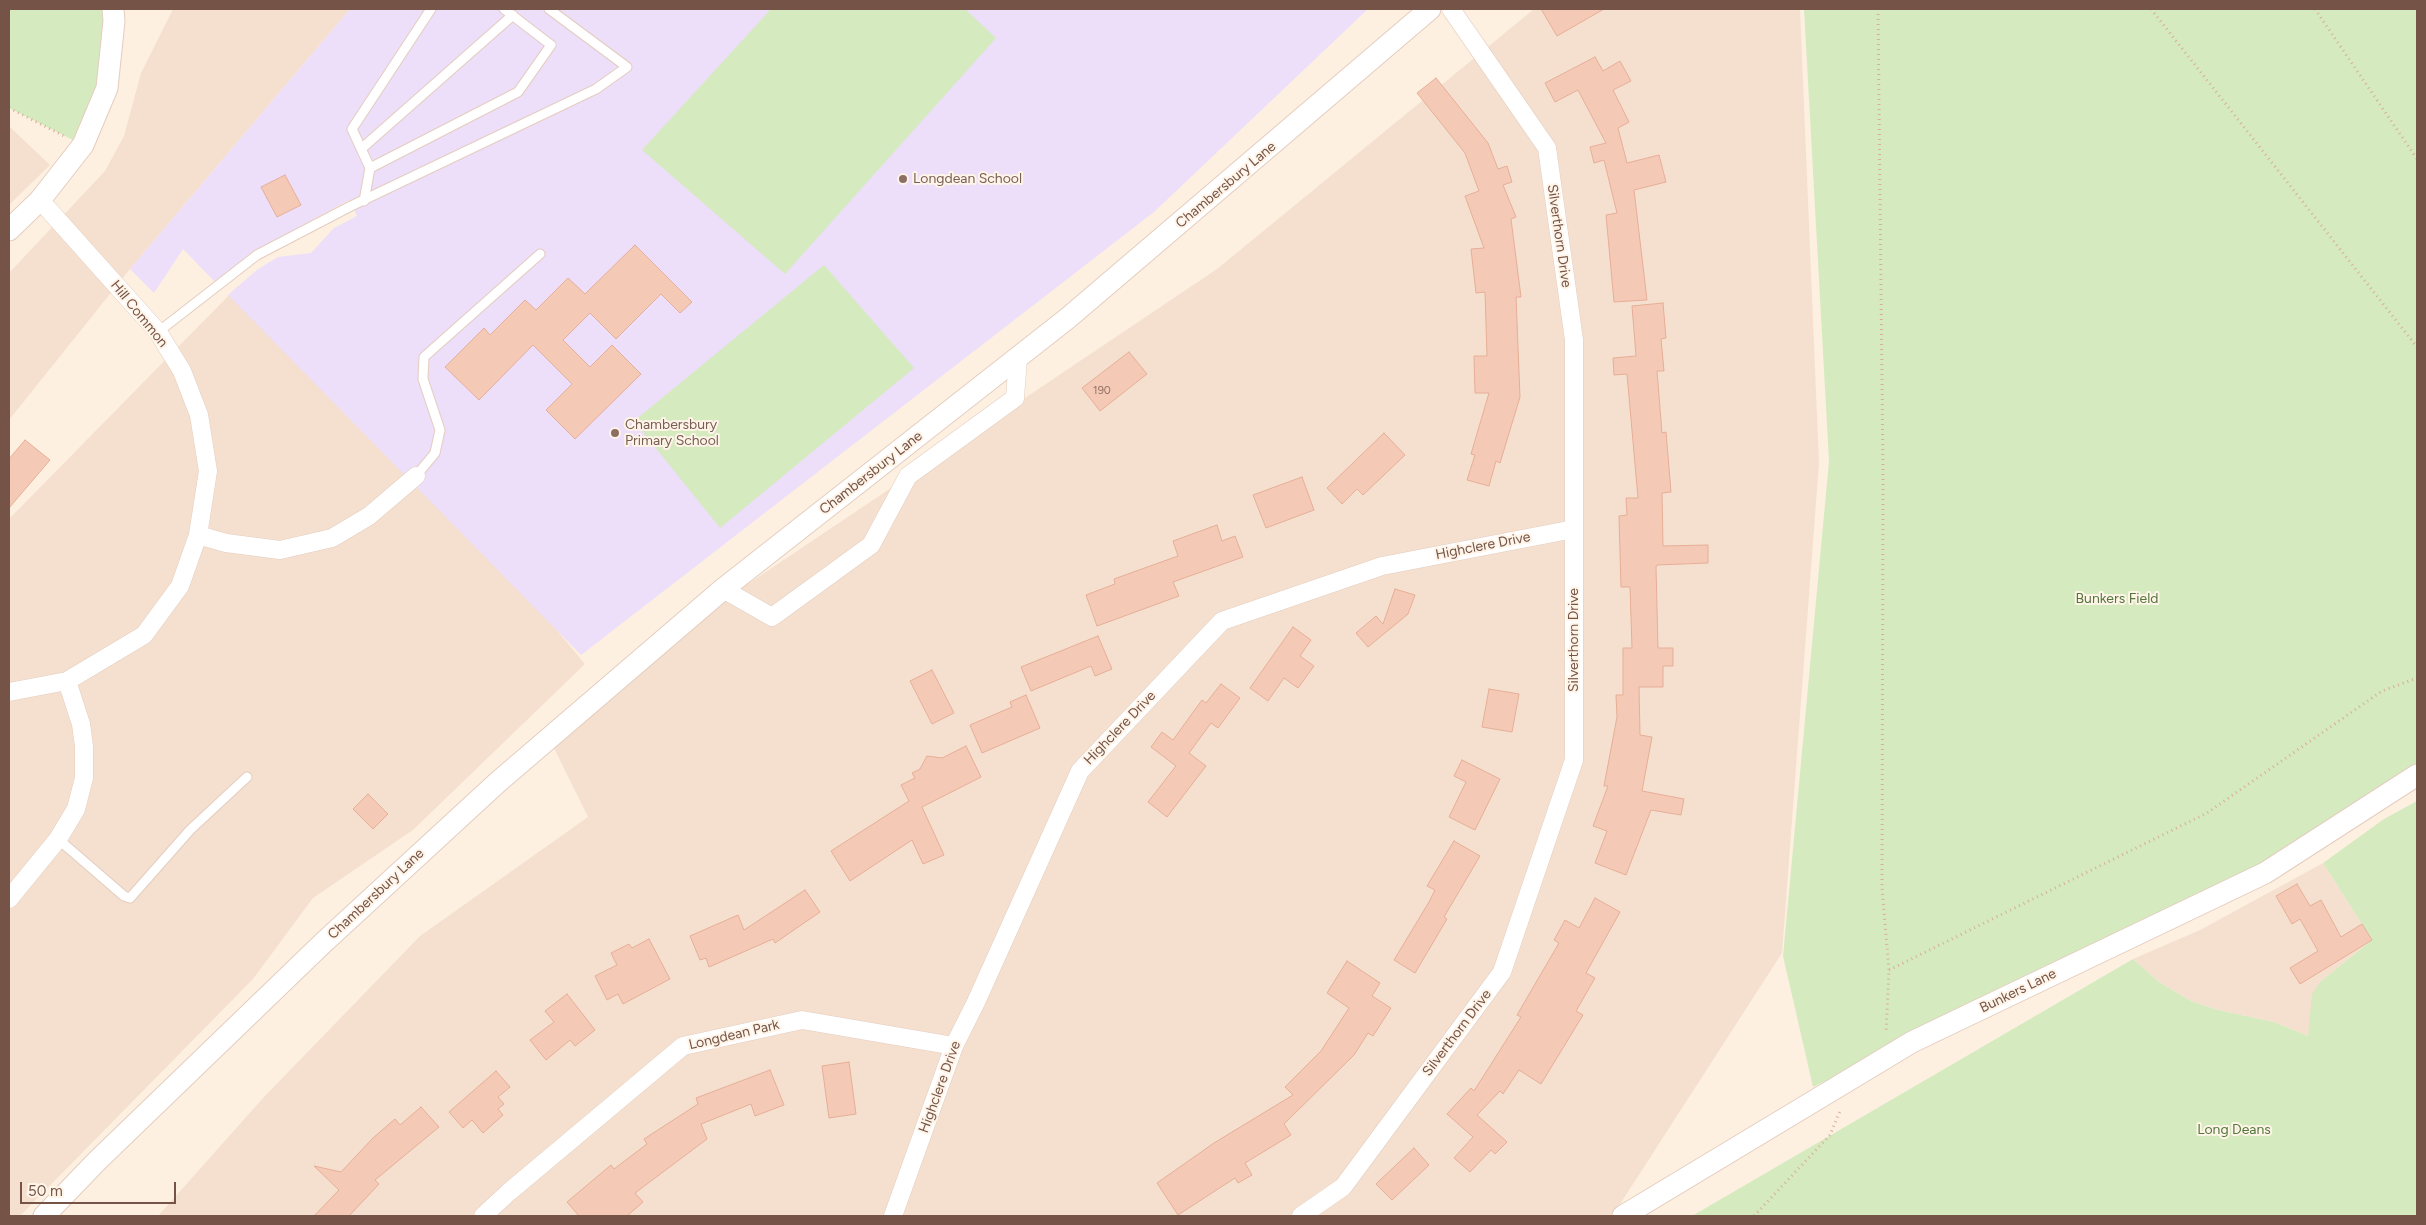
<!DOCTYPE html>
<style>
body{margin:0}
#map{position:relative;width:2426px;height:1225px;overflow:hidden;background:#fdf0e1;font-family:Figtree,sans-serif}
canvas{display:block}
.frame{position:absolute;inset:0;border:10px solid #755347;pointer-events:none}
.scale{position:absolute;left:20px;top:1182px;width:156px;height:22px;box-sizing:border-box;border:2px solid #755347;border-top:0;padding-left:6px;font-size:15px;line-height:18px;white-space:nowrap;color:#755347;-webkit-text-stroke:4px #fff4e8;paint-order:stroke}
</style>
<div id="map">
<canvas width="2426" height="1225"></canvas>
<div class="frame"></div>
<div class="scale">50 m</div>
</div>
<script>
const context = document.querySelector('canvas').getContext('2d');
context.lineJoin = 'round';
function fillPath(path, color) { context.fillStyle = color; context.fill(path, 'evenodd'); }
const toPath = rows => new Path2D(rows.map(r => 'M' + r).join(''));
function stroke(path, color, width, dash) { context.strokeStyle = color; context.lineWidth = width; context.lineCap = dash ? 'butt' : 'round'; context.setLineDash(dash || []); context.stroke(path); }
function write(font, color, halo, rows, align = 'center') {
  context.font = font + ' Figtree,sans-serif'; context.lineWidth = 4; context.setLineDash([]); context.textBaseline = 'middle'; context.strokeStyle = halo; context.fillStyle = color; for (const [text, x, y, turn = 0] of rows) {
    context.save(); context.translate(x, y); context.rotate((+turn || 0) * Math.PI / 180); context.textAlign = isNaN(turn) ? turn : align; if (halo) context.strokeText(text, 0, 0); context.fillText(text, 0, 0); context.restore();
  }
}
fillPath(toPath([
 [173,9,350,9,130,269,9,420,9,273,105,171,124,136,141,73],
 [1534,9,1800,9,1819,463,1782,953,1615,1212,1608,1216,158,1216,263,1098,420,936,588,817,548,736,669,637,1217,269],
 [9,126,50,165,9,205],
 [238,286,448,500,585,664,413,830,313,898,253,979,20,1216,9,1216,9,519],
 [2323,863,2372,940,2321,981,2308,1036,2274,1022,2218,1010,2191,1001,2159,982,2133,959,2200,930]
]), '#f5e0cf');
fillPath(toPath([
 [350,9,1368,9,1154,212,581,655,228,295,258,269,278,257,311,253,334,228,357,216,349,200,251,253,215,282,183,249,154,293,130,269]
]), '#eddef9');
fillPath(toPath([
 [9,9,113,9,114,21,83,145,9,108],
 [771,9,965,9,996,38,785,274,642,150],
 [1804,9,2417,9,2417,774,2242,881,1813,1087,1783,956,1829,461],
 [824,265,914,368,720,528,634,421],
 [2417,801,2417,1216,1692,1216,2133,959,2159,982,2191,1001,2218,1010,2274,1022,2308,1036,2312,994,2321,981,2372,940,2323,863,2384,819]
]), '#d5ebbf');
const building = toPath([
 [1541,9,1604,9,1557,36,1541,9],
 [1595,57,1603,71,1620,61,1631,81,1613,90,1629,122,1618,128,1627,163,1659,155,1666,182,1634,190,1647,300,1614,302,1606,215,1617,213,1604,160,1594,163,1590,147,1606,143,1578,90,1555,102,1545,83,1595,57],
 [1436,78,1488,143,1498,169,1507,166,1512,182,1503,185,1516,217,1511,219,1521,297,1516,297,1520,397,1500,463,1496,461,1489,486,1467,480,1475,455,1471,454,1489,393,1475,393,1474,356,1487,356,1485,292,1476,293,1471,249,1484,248,1465,196,1479,191,1465,153,1417,93,1436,78],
 [285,175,301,205,277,217,261,187,285,175],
 [635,245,692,302,680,313,661,294,616,339,590,313,563,340,590,367,612,345,641,374,575,439,546,410,572,384,533,345,479,400,445,367,484,328,490,335,525,300,536,310,568,278,585,294,635,245],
 [1663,303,1666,338,1661,339,1664,371,1657,371,1662,433,1666,432,1671,492,1662,493,1663,546,1708,545,1708,563,1657,565,1656,567,1658,648,1673,648,1673,666,1663,666,1663,687,1639,687,1640,735,1652,737,1642,791,1684,799,1681,815,1651,810,1626,875,1595,863,1607,831,1593,826,1608,786,1604,786,1617,717,1616,695,1623,695,1623,648,1632,648,1630,587,1621,587,1619,516,1627,515,1626,498,1638,498,1627,374,1614,375,1613,358,1636,356,1632,306,1663,303],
 [1129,352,1147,374,1100,411,1082,388,1129,352],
 [1384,433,1405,455,1363,495,1357,489,1342,504,1327,488,1384,433],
 [25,440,50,460,9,508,9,459,25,440],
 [1302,477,1314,510,1266,528,1253,495,1302,477],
 [1217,525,1222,541,1235,536,1243,557,1173,582,1179,596,1097,626,1086,595,1115,584,1114,579,1178,556,1173,541,1217,525],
 [1395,589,1415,595,1408,614,1368,647,1356,633,1376,616,1383,624,1395,589],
 [1293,627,1311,640,1300,656,1314,666,1298,688,1284,678,1268,701,1250,688,1293,627],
 [1098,636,1112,669,1095,676,1091,666,1031,691,1021,667,1098,636],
 [932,670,954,713,932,724,910,681,932,670],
 [1221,684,1240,698,1218,728,1211,723,1189,753,1206,766,1167,817,1148,802,1176,766,1151,747,1162,732,1173,740,1202,700,1206,703,1221,684],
 [1489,689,1519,694,1512,732,1482,727,1489,689],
 [1026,695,1040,728,982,753,970,725,1012,707,1010,702,1026,695],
 [966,746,981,777,922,807,944,855,923,864,912,840,850,881,831,851,909,801,901,785,915,778,912,773,920,769,927,756,942,758,966,746],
 [1462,760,1500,779,1475,830,1449,817,1466,782,1454,776,1462,760],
 [368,794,388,814,373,829,353,809,368,794],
 [1454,841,1480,856,1444,917,1447,919,1415,973,1394,960,1429,902,1435,890,1427,886,1454,841],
 [2297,884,2310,906,2321,900,2341,937,2362,924,2372,940,2300,984,2290,968,2318,951,2300,919,2292,924,2276,896,2297,884],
 [805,890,820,912,775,943,773,939,709,967,706,958,700,960,690,936,738,915,744,930,805,890],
 [1595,898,1620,912,1586,973,1595,978,1576,1011,1583,1015,1541,1084,1519,1070,1503,1094,1500,1091,1477,1115,1507,1142,1495,1154,1491,1150,1470,1172,1454,1158,1473,1137,1447,1114,1471,1088,1474,1091,1521,1017,1517,1015,1559,943,1554,940,1565,920,1579,928,1595,898],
 [649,939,670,979,623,1004,618,994,607,1000,595,976,617,965,611,953,629,944,632,948,649,939],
 [1347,961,1380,983,1372,996,1391,1008,1373,1036,1368,1033,1354,1055,1284,1124,1291,1135,1245,1163,1252,1175,1238,1183,1235,1178,1178,1215,1157,1183,1214,1143,1293,1095,1285,1087,1321,1051,1349,1008,1327,993,1347,961],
 [567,994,595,1030,575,1046,570,1040,546,1060,530,1040,554,1022,545,1011,567,994],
 [849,1062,856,1114,829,1118,822,1066,849,1062],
 [770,1070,784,1105,755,1116,751,1104,701,1124,707,1139,635,1193,643,1202,627,1216,579,1216,567,1202,611,1165,614,1169,647,1144,644,1139,698,1104,696,1098,770,1070],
 [496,1071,510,1087,498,1097,504,1104,498,1109,503,1115,483,1133,472,1120,463,1128,449,1112,496,1071],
 [421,1107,439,1127,375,1180,379,1184,349,1216,314,1216,339,1190,314,1166,341,1172,373,1138,395,1119,400,1125,421,1107],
 [1414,1148,1429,1165,1392,1200,1376,1184,1414,1148]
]);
fillPath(building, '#f4cab7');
stroke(building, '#e7ae97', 1);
const service = toPath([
 [431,9,352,129,370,168,518,92,551,45,504,9],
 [361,149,513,15],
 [364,201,370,168],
 [158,332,257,255,351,206,596,89,627,67,549,9],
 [416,476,435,453,440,430,423,379,424,357,540,254],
 [58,839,124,896,130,898,190,830,247,777]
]);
const minor = toPath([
 [198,535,226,543,280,550,332,538,369,516,416,476],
 [723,589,772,617,871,545,908,476,1015,398,1018,358],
 [9,692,67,681,144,635,180,586,198,535,208,471,199,415,182,371,158,332,40,200],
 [9,899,58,839,76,809,84,778,84,746,81,724,67,681],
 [483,1216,509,1192,683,1046,802,1020,954,1046],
 [893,1216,954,1046,976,1002,1080,771,1222,621,1382,566,1574,529],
 [1301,1216,1343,1187,1502,972,1574,760,1574,340,1547,148,1451,9]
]);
const tertiary = toPath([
 [9,230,40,200,83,145,107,88,114,21,113,9],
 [44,1216,97,1161,323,943,498,782,723,589,1068,318,1430,9],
 [1623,1216,1912,1042,2265,873,2417,775]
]);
stroke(service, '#e4cdbf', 11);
stroke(minor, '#e4cdbf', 19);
stroke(tertiary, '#e4cdbf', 23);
stroke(toPath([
 [1878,9,1883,472,1882,888,1889,970,1886,1033],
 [2151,9,2417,347],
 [2315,9,2417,159],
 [9,108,64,136],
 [1889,970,2207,813,2382,691,2417,678],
 [1754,1216,1830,1135,1840,1111]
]), '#d8ad9b', 3, [1, 4]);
stroke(service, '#fff', 9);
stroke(minor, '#fff', 18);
stroke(tertiary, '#fff', 21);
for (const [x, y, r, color] of [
 [903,179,5,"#8d6e63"],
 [615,433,5,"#8d6e63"]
]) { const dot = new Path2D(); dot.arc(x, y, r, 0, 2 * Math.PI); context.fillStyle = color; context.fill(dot); stroke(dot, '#fff4e8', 2); }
write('11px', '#957163', null, [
 ["190",1102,391]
]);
write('14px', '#785e54', '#fff4e8', [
 ["Longdean School",913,179],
 ["Chambersbury",625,425],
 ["Primary School",625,441]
], 'left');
write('14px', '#755347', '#fff4e8', [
 ["Chambersbury Lane",1226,185,-40],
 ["Silverthorn Drive",1559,236,82],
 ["Hill Common",139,314,51],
 ["Chambersbury Lane",871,473,-38],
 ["Highclere Drive",1483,546,-11],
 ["Silverthorn Drive",1574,640,-90],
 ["Highclere Drive",1120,728,-46],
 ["Chambersbury Lane",376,894,-43],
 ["Bunkers Lane",2018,991,-26],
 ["Silverthorn Drive",1457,1033,-53],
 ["Longdean Park",734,1035,-13],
 ["Highclere Drive",940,1087,-70]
]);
write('14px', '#52763c', '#fff4e8', [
 ["Bunkers Field",2117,599],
 ["Long Deans",2234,1130]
]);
</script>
